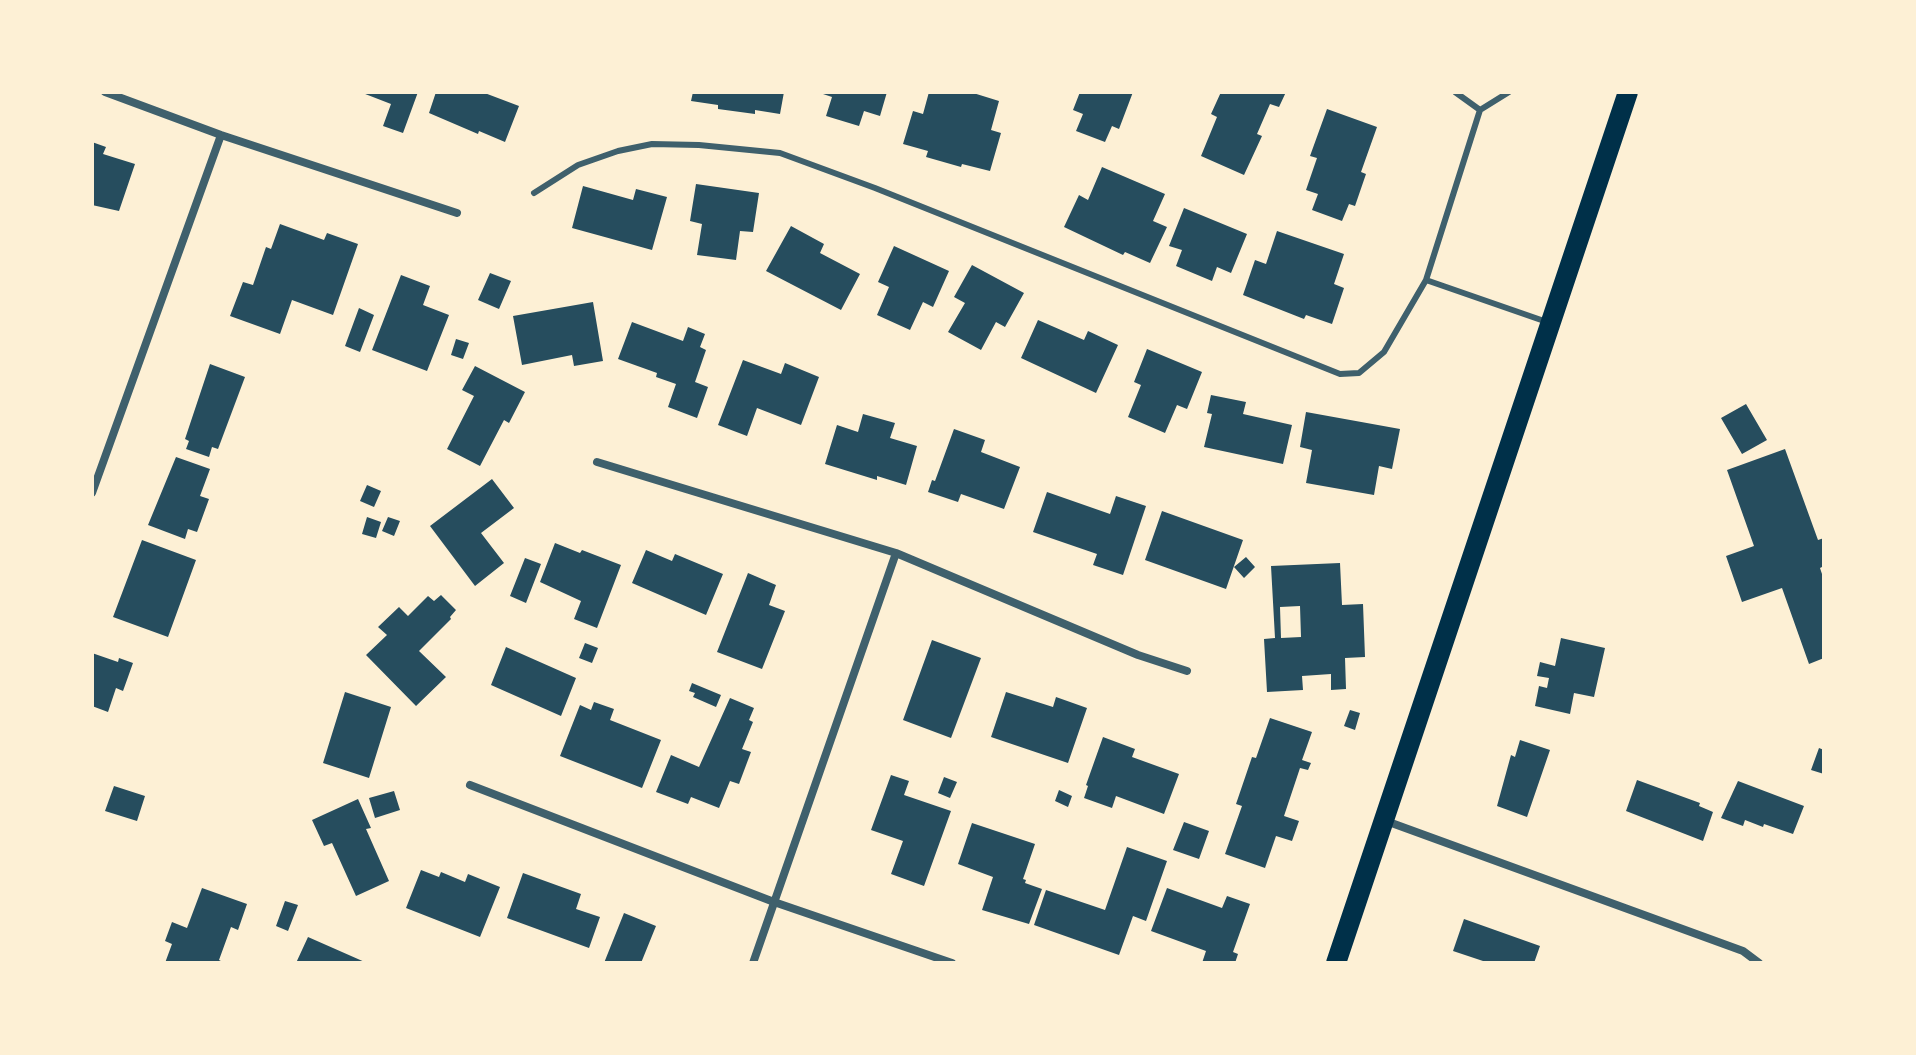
<!DOCTYPE html>
<style>
body{margin:0}
#map{position:relative;width:1916px;height:1055px;overflow:hidden;background:#fdf0d5;font-family:"Work Sans",sans-serif}
canvas{display:block}
.frame{position:absolute;inset:0;border:94px solid #fdf0d5;pointer-events:none}
</style>
<div id="map">
<canvas width="1916" height="1055"></canvas>
<div class="frame"></div>
</div>
<script>
const context = document.querySelector('canvas').getContext('2d');
context.lineJoin = 'round';
function fillPath(path, color) { context.fillStyle = color; context.fill(path, 'evenodd'); }
const toPath = rows => new Path2D(rows.map(r => 'M' + r).join(''));
function stroke(path, color, width, dash) { context.strokeStyle = color; context.lineWidth = width; context.lineCap = dash ? 'butt' : 'round'; context.setLineDash(dash || []); context.stroke(path); }
fillPath(toPath([
 [360,92,418,92,403,133,383,126,391,104],
 [436,92,482,92,519,106,505,142,479,131,478,134,429,113],
 [693,92,784,92,780,114,755,110,755,114,718,109,718,105,691,101],
 [817,92,887,92,880,116,864,111,859,126,826,116,832,97],
 [929,92,970,92,999,101,991,130,1001,133,990,171,962,164,961,167,926,157,928,151,903,144,913,111,923,114],
 [1080,92,1133,92,1119,129,1112,126,1105,142,1076,131,1083,114,1073,110],
 [1221,92,1286,92,1279,107,1270,104,1257,134,1262,136,1244,175,1201,156,1217,117,1211,114],
 [1327,109,1377,127,1361,172,1366,174,1355,206,1349,204,1342,221,1312,210,1318,194,1306,190,1317,158,1310,156],
 [92,142,106,147,103,154,135,164,119,211,92,205],
 [1102,167,1165,194,1153,221,1167,227,1150,263,1125,252,1123,255,1064,227,1079,195,1088,200],
 [696,184,759,193,753,232,740,231,736,260,697,255,702,224,690,221],
 [583,186,633,200,636,189,667,197,652,250,572,228],
 [1184,208,1247,234,1231,273,1217,267,1212,281,1176,266,1182,250,1169,246],
 [280,224,324,240,327,233,358,244,333,315,292,300,280,334,230,316,243,282,253,285,266,247,271,249],
 [791,226,824,244,820,253,860,274,841,310,766,271],
 [1277,231,1344,254,1334,284,1344,288,1332,324,1306,315,1304,319,1243,295,1255,260,1266,264],
 [894,246,949,271,933,307,923,302,910,330,877,315,889,287,878,282],
 [972,265,1024,293,1005,327,996,322,981,350,948,332,965,303,954,297],
 [490,273,511,281,499,309,478,300],
 [401,275,430,286,423,305,449,315,427,371,372,350],
 [593,302,603,361,574,366,572,355,522,365,513,316],
 [359,308,374,315,360,352,345,346],
 [1038,320,1084,340,1088,331,1118,345,1096,393,1021,358],
 [632,322,683,341,688,327,705,334,700,347,706,350,695,382,708,387,697,418,668,407,676,384,656,377,657,373,618,359],
 [456,339,469,343,463,359,451,355],
 [1147,349,1202,372,1187,409,1177,405,1165,433,1128,417,1141,385,1134,382],
 [743,360,781,374,785,363,819,377,801,425,757,408,747,436,718,425],
 [210,364,245,377,218,449,212,447,209,457,186,449,189,441,185,439],
 [475,366,525,392,509,423,504,420,480,466,447,449,474,396,462,390],
 [1211,395,1246,402,1243,414,1292,425,1283,464,1204,447,1212,414,1207,413],
 [1746,404,1767,440,1742,454,1721,418],
 [1306,412,1400,429,1392,469,1379,466,1374,495,1306,483,1312,450,1300,447],
 [863,414,895,423,890,438,917,446,906,485,877,476,877,480,825,464,837,425,858,432],
 [954,429,985,440,981,452,1020,467,1004,509,961,494,958,502,928,492,932,480,935,481],
 [1785,449,1818,540,1824,538,1824,566,1820,568,1824,580,1824,658,1809,664,1782,588,1742,602,1726,556,1754,546,1727,470],
 [176,457,210,469,200,496,209,499,197,532,188,529,185,539,148,525],
 [492,479,514,508,481,533,504,563,475,586,430,526],
 [367,485,381,491,374,507,360,501],
 [1047,492,1110,514,1116,496,1146,506,1123,575,1093,565,1097,554,1033,532],
 [1162,511,1243,540,1226,589,1145,560],
 [367,517,381,522,376,538,362,534],
 [388,517,400,521,394,536,382,531],
 [142,540,196,560,168,637,113,617],
 [555,543,580,553,582,550,621,565,597,628,574,619,581,601,540,582],
 [646,550,672,561,675,554,723,574,706,615,632,583],
 [1246,557,1255,567,1244,578,1234,567],
 [525,558,541,564,526,603,510,596],
 [1340,563,1342,605,1363,604,1365,657,1345,658,1346,689,1331,690,1331,674,1302,676,1303,690,1267,692,1264,639,1275,638,1271,566],
 [1300,606,1301,637,1281,638,1280,607],
 [748,573,776,585,769,605,785,611,762,669,717,652],
 [441,595,456,610,450,617,451,619,419,651,446,677,416,706,366,655,387,635,378,627,399,607,408,616,428,596,434,601],
 [1561,638,1605,648,1594,697,1574,693,1570,714,1535,706,1539,686,1547,688,1549,678,1537,676,1540,662,1555,666],
 [932,640,981,658,951,738,903,720],
 [585,643,598,648,592,663,579,658],
 [506,647,576,678,561,716,491,685],
 [92,653,118,662,119,658,133,663,123,691,116,688,108,712,92,706],
 [692,683,721,695,716,707,693,697,695,693,689,691],
 [345,692,391,707,369,778,323,763],
 [1006,692,1053,707,1056,697,1087,708,1068,763,991,737],
 [730,698,754,708,749,720,753,722,742,749,751,752,739,784,730,781,719,808,691,797,688,804,656,792,671,755,699,767],
 [594,702,614,709,610,720,661,740,642,788,560,756,580,705,591,710],
 [1350,710,1360,713,1355,730,1344,726],
 [1270,718,1312,732,1302,760,1311,763,1308,770,1300,768,1284,816,1299,821,1292,841,1276,836,1265,868,1225,854,1242,806,1236,804,1252,757,1256,758],
 [1103,737,1135,749,1132,757,1179,774,1164,814,1116,796,1112,808,1084,798,1088,786,1086,785],
 [1520,740,1550,750,1527,817,1497,806,1511,755,1515,757],
 [1819,748,1824,750,1824,774,1811,770],
 [891,775,909,781,904,795,951,811,924,886,891,874,903,841,871,830],
 [944,777,957,782,950,798,938,793],
 [1637,780,1700,803,1699,806,1713,812,1703,841,1626,811],
 [1738,781,1804,806,1793,834,1764,824,1763,827,1745,820,1743,826,1721,818],
 [114,786,145,796,137,821,105,811],
 [1059,790,1072,796,1068,807,1055,801],
 [394,791,400,810,375,818,369,798],
 [358,799,371,828,366,829,389,881,356,896,332,843,324,846,312,820],
 [1184,822,1209,831,1199,859,1173,850],
 [972,823,1035,844,1023,879,1026,880,1025,883,1042,889,1029,924,982,910,993,877,958,864],
 [1127,847,1167,861,1146,921,1133,916,1119,955,1034,925,1046,890,1105,910],
 [421,870,439,877,441,872,465,882,468,874,500,887,480,937,406,908],
 [523,873,581,894,576,909,600,917,589,948,507,918],
 [202,888,247,904,238,930,231,927,219,960,225,963,165,963,172,944,165,941,172,922,187,928],
 [1167,888,1222,908,1227,896,1250,904,1233,952,1238,954,1235,963,1202,963,1206,951,1151,931],
 [285,901,298,905,288,931,276,926],
 [624,913,656,926,641,963,604,963],
 [1464,919,1540,946,1534,963,1489,963,1453,951],
 [308,937,367,963,296,963]
]), '#264d5e');
stroke(toPath([
 [1455,92,1480,110],
 [534,193,578,165,618,151,652,144,699,145,780,153,875,188,1340,374,1359,373,1384,352,1426,280,1547,322],
 [1426,280,1480,110,1509,92]
]), '#3f606c', 6);
stroke(toPath([
 [105,92,221,135,457,213],
 [597,462,896,553,1138,655,1187,671],
 [92,493,221,135],
 [470,785,774,902,952,963],
 [1386,821,1743,951,1759,963],
 [753,963,896,553]
]), '#3f606c', 8);
stroke(toPath([
 [1336,963,1628,92]
]), '#003049', 20);
</script>
